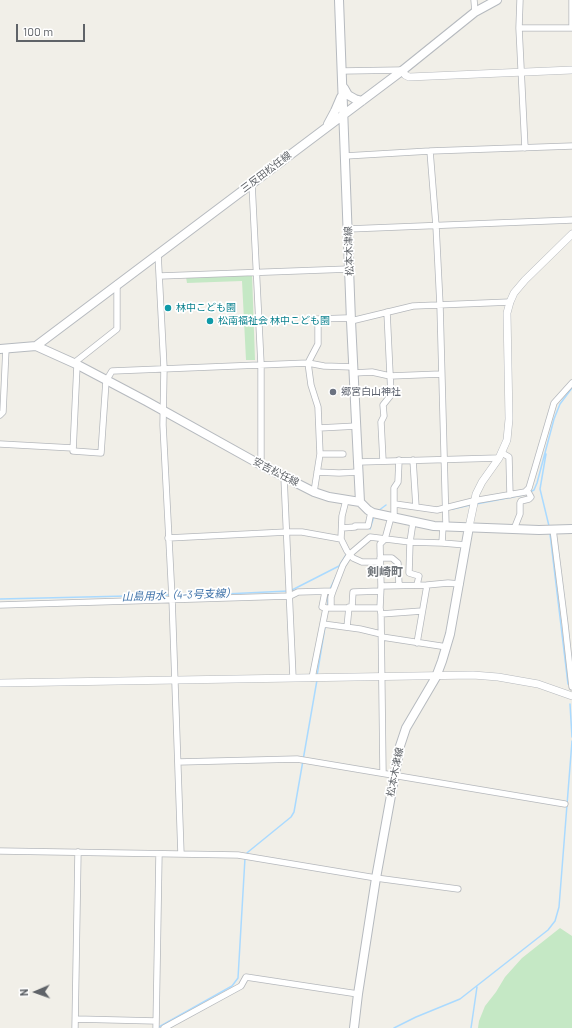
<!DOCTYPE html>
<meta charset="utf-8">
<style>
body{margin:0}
#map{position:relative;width:572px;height:1028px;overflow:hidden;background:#f1efe8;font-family:Barlow,sans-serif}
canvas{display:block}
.north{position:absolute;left:16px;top:972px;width:40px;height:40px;-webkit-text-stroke:3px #fff;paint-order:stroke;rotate:268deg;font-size:11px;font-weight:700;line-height:16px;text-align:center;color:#5f6368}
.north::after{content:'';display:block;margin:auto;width:14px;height:18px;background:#5f6368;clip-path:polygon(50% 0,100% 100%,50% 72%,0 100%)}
.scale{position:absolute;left:16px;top:24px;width:69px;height:18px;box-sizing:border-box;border:2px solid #5f6368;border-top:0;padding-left:5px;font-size:12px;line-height:14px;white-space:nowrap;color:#5f6368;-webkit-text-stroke:3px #fff;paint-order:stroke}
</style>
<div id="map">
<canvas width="572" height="1028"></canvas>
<div class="north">N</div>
<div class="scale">100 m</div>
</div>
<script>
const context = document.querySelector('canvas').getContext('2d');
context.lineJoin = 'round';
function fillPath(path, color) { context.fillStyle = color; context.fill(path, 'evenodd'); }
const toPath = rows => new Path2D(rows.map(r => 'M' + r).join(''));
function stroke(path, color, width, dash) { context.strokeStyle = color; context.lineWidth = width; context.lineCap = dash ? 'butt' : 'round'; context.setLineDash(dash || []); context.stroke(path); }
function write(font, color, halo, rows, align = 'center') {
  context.font = font + ' Barlow,"Noto Sans JP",sans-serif'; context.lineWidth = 3.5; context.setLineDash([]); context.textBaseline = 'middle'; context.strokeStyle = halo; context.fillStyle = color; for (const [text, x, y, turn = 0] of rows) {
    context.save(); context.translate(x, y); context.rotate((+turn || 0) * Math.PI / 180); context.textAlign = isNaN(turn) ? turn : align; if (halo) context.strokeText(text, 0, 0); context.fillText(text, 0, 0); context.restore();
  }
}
fillPath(toPath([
 [252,274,255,360,246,360,242,281,187,283,186,277],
 [560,928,572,936,572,1028,478,1028,479,1021,485,1006,496,992,505,977,522,958]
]), '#c5e8c5');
stroke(toPath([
 [546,454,540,489,549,526],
 [530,492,534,490,537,483,554,419,560,404,572,388],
 [476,504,523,495],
 [453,509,470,505],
 [378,511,386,505],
 [370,529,374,516],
 [550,534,568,684],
 [330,589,337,574],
 [292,590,339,566,346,555],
 [174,595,183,596,288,591],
 [0,599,170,595],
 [328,607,328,595],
 [317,676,325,627],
 [570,704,572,737],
 [246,854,248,852,291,817,294,812,317,680],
 [157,1028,232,986,238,978,245,858],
 [394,1028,416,1017,460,999,548,930,555,921,559,907,572,741],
 [471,1028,477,987]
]), '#aadaff', 1.5);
const minor = toPath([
 [474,0,475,12],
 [520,0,519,28,525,148],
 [572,0,572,25],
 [519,28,572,28],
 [342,71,403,70],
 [430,151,436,226,440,305,446,526],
 [345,156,430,151,572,146],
 [252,184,261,364,261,465],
 [348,229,572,220],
 [158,254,164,368,163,425,172,598,181,854],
 [160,276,349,269],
 [74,363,117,329,117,284],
 [77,365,73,451,101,453,106,381,112,371,308,363,324,366,354,367],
 [354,373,372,372,390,376,441,374],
 [0,415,3,412,6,348],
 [319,428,357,426],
 [0,444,73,448],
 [502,453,509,457,510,495],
 [320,454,343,454],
 [413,460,416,507],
 [383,461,381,422,384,416,383,405,391,395,387,312],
 [358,462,499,458],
 [317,472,339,473,359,472],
 [284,477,293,678],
 [314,492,320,454,318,407,311,385,308,363,318,344,318,319,347,318,351,321,413,306,510,302],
 [395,504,437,510,473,501,525,492,529,488,554,403,572,383],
 [394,518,394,488,398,482,399,460],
 [413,522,410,542,409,573,419,576,417,585],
 [342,528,355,527,355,526,368,526,371,512],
 [514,529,520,514,520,503,521,501,529,499,531,497,527,490],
 [553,529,565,624,572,687],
 [168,538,287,532,302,532,341,539,342,516,346,500],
 [341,539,347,551,353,558,362,562,380,562],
 [442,543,443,526],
 [380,558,392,558,398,563,399,585],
 [381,586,427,585,448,583,460,584],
 [0,605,290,596,298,592,333,591,343,565,350,554,370,537,410,542,442,543,466,545],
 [331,607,331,597,333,591],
 [352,607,353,592,380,591],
 [326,608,380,608],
 [381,614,422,611],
 [323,624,360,629,381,634],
 [347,627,349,607],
 [382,637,447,647],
 [417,643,427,585],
 [312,678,326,608,322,607,325,592],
 [178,762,297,759,565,804],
 [383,773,381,614,380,608,381,586,380,544,385,539,391,517],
 [0,851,238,855,376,878,458,889],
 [76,1019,156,1021],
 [75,1028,78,852],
 [156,1028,159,854],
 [164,1028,241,986,246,977,358,994]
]);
const tertiary = toPath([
 [403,70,405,75,409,77,572,70],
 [469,527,476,494,482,482,499,458,507,440,509,419,507,313,510,302,514,293,525,280,572,234],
 [0,683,473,675,498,677,538,684,572,696]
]);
const secondary = toPath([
 [339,0,351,321,360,502],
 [344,88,348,95,355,99,362,101],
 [328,124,335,111,341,97],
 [36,346,403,70,475,12,497,0],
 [0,349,36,346,76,364,146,401,261,465,314,492,329,497,360,502,368,510,373,513,434,526,539,530,572,529],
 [354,1028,358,994,376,878,400,746,406,728,436,677,442,661,450,634,469,527]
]);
stroke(minor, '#b5b8bc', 7);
stroke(tertiary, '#b5b8bc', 8);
stroke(secondary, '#b6babf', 10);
stroke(minor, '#fff', 5.5);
stroke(tertiary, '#fff', 7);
stroke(secondary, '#fff', 8);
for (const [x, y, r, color] of [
 [168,308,4,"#0f9aa8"],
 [210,321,4,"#0f9aa8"],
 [333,392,4,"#6b7280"]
]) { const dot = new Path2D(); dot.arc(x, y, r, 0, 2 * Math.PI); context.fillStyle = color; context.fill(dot); stroke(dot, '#fff', 1.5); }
write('10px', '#5f6368', '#fff', [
 ["三反田松任線",266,172,-37],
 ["松本木津線",349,251,-92],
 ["安吉松任線",276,472,27],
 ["松本木津線",395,772,-79]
]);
write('10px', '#0d838f', '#fff', [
 ["林中こども園",176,308],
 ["松南福祉会 林中こども園",218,321]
], 'left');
write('10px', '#5b616d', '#fff', [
 ["郷宮白山神社",341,392]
], 'left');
write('italic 11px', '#4174aa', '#fff', [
 ["山島用水（4-3号支線）",179,595,-2]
]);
write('bold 12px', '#70757a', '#fff', [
 ["剣崎町",385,572]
]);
</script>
